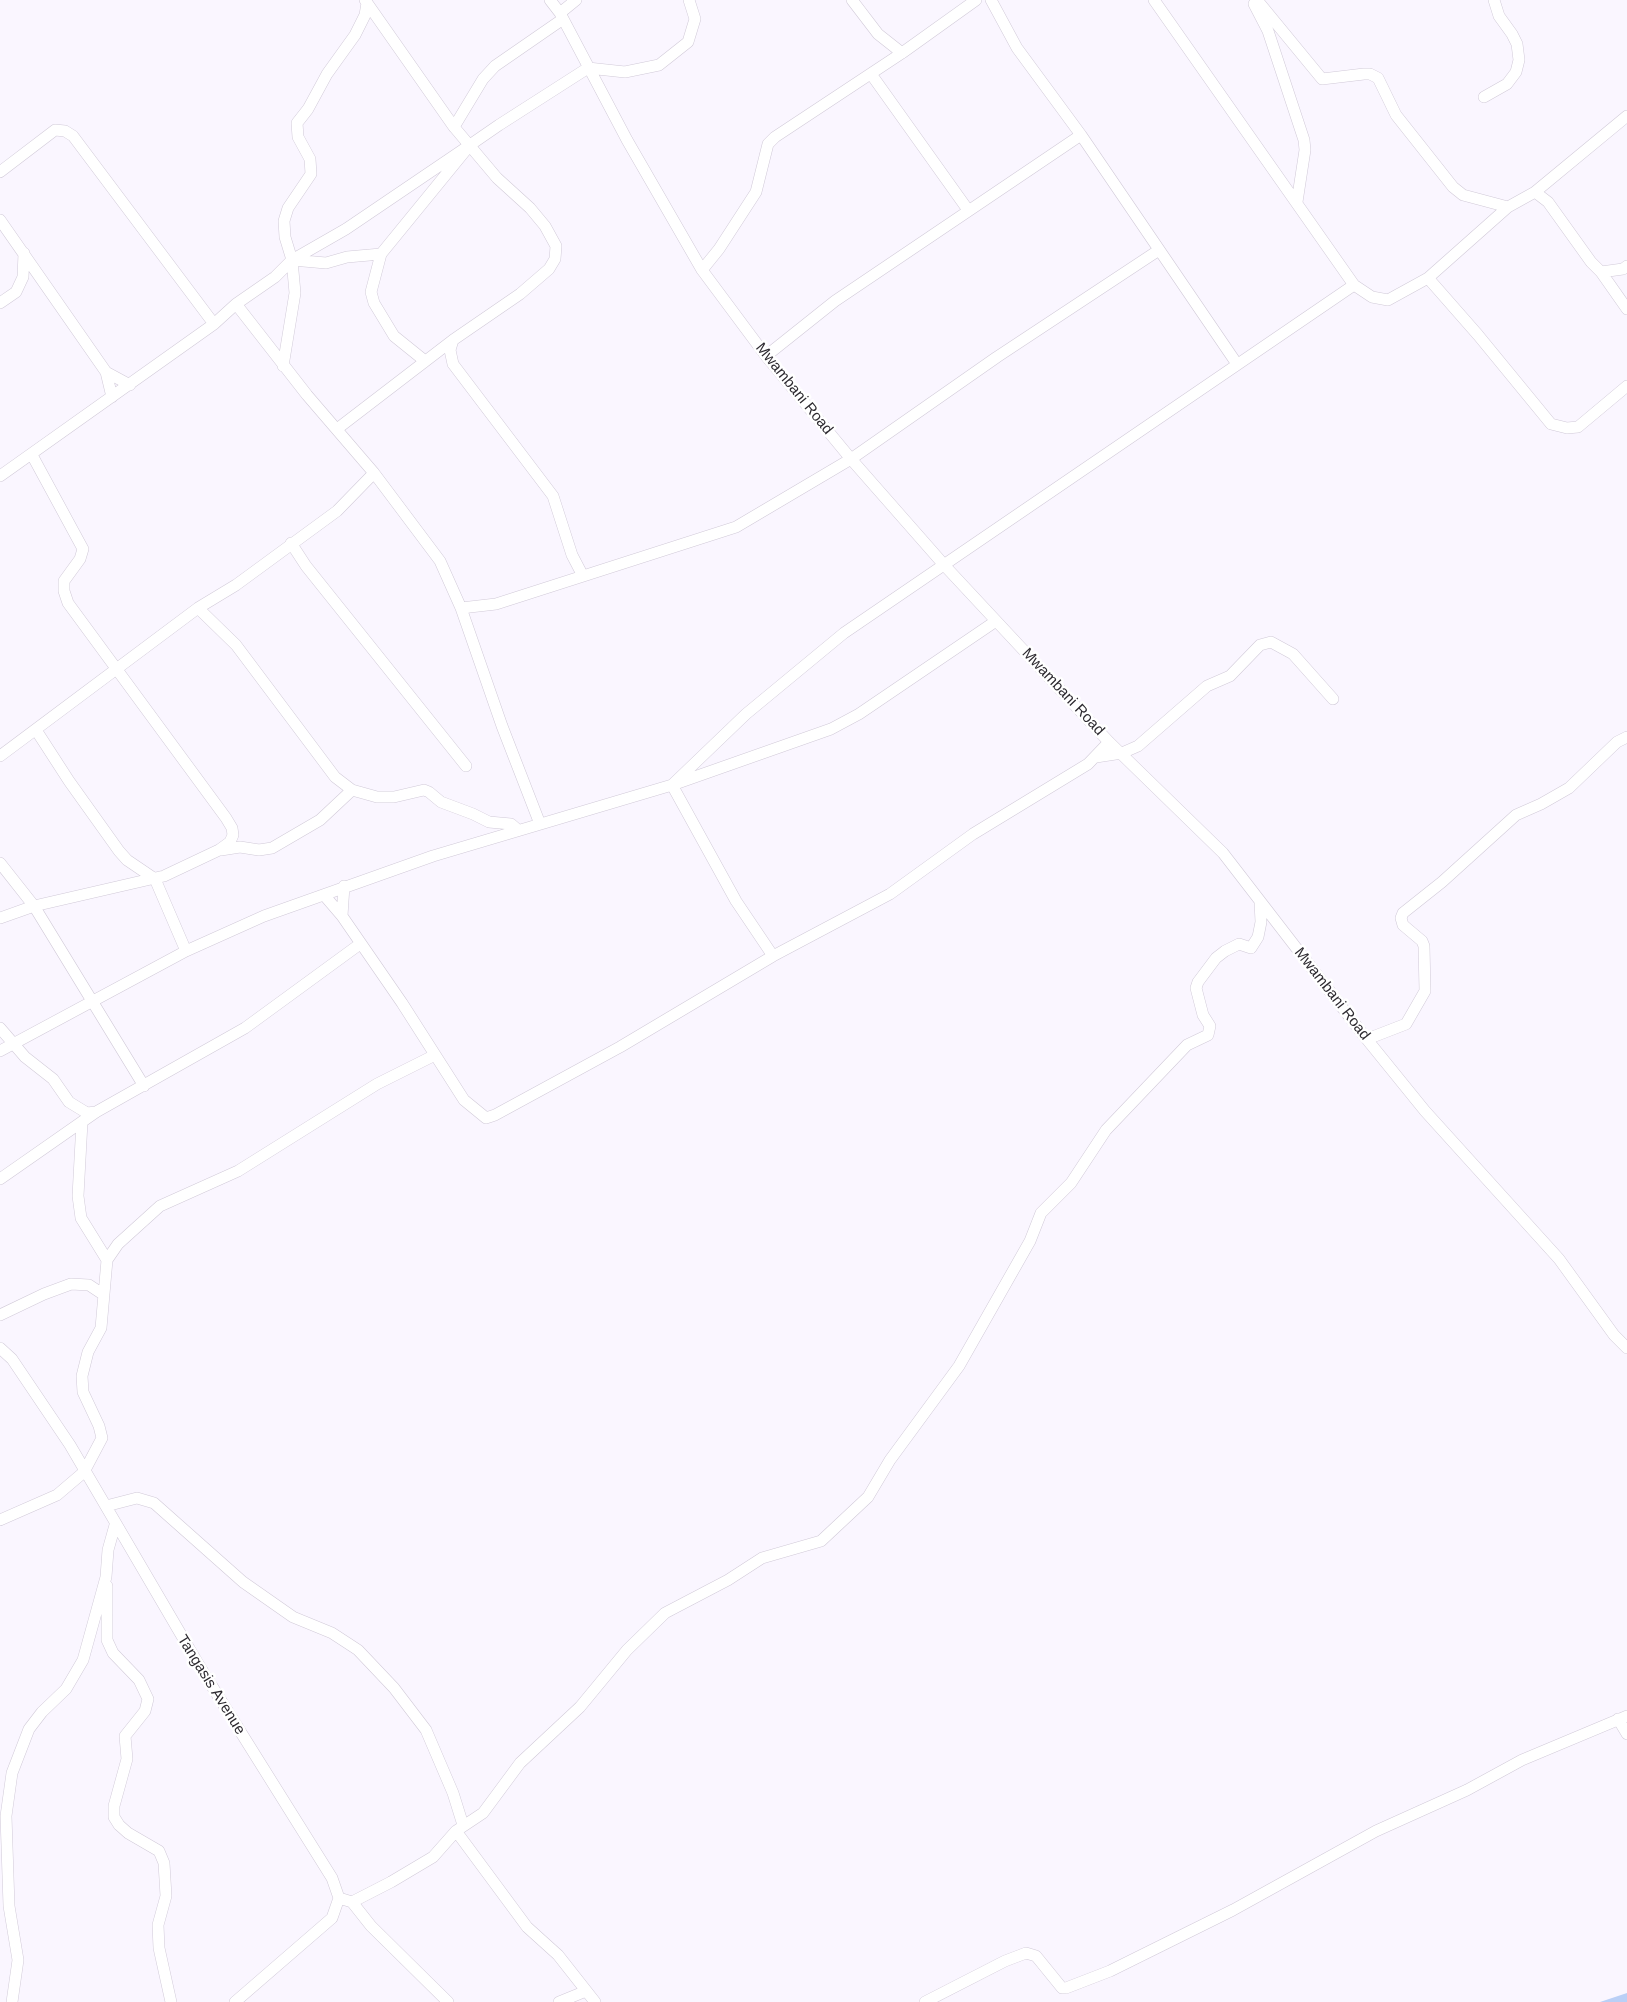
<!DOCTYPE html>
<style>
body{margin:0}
canvas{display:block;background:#faf6ff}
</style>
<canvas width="1627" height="2002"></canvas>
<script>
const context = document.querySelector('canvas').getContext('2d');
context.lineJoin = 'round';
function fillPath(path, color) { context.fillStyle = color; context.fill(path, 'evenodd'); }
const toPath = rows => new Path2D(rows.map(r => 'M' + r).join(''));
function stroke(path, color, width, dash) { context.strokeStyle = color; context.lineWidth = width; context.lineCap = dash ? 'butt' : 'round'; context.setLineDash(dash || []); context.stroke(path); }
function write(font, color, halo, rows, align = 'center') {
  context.font = font + ' Helvetica,sans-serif'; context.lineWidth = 5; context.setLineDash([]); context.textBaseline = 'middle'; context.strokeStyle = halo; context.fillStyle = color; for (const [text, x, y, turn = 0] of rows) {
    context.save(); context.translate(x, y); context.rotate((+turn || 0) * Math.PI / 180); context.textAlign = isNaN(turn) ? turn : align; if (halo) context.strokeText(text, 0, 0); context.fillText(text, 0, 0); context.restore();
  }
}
fillPath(toPath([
 [1627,1993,1627,2002,1600,2002]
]), '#bacff6');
const minor = toPath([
 [550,0,560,13,627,140,702,270,766,356,851,459,945,566,1109,742,1223,853,1365,1037,1425,1111,1559,1259,1614,1335,1627,1348],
 [852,0,878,34,902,53],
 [991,0,1017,48,1081,135,1237,364],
 [1154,0,1354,285,1372,297,1388,300,1428,278,1508,207,1535,192,1548,202,1591,262,1601,272,1623,269,1627,266],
 [1257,0,1322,79,1364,74,1370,74,1378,78,1396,115,1453,187,1463,195,1508,207],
 [1254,4,1268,31,1304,140,1305,150,1297,202],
 [560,13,576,0],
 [871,74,968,210],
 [1484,97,1507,84,1516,72,1519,60,1517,44,1512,34,1499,16,1494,0],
 [454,127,483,79,495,66,563,19],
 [0,172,55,130,65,131,73,136,214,324],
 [1535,192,1627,116],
 [0,220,106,372,112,397],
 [292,260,326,263,347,257,381,254],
 [702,270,719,249,756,192,768,144,775,137,902,53,976,0],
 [1601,272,1627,309],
 [1428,278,1478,335,1551,424,1567,428,1578,427,1627,386],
 [0,303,16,292,23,277,24,253],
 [236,304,307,395,374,473,440,561,461,608,496,604,736,527,851,459,997,357,1159,250],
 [453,340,450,350,453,364,553,496,572,555,583,576],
 [766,356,835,301,1081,135],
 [425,361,394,336,374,303,371,292,381,254,470,145,499,125,588,68,625,72,659,65,688,42,695,19,689,0],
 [283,366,295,293,292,260,285,237,284,221,288,208,311,174,310,159,298,137,297,123,308,109,327,74,355,35,365,15,367,3],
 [106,372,130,385],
 [337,429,453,340,520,294,549,269,555,259,556,246,545,226,530,208,497,178,454,127,365,0],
 [0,476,214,324,236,304,275,277,292,260,346,229,470,145],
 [291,543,306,566,466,766],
 [198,608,236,645,335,777,352,790,377,797,394,797,424,790,429,792,441,802,473,814,489,822,511,824,518,830],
 [461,608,502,726,540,824],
 [36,730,69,781,119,851,127,860,155,879,186,951],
 [0,756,198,608,236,585,337,511,374,473],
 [1096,757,1122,753,1138,746,1207,686,1230,676,1260,645,1271,642,1293,654,1333,699],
 [221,850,240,847,259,850,272,848,320,820,352,790],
 [0,863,34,906,144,1086],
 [324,895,342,916,402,1003,464,1100,486,1118,495,1115,620,1047,773,956,890,894,973,834,1088,764,1109,742],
 [342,916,344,886],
 [0,918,34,906,164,876,219,850,230,842,233,835,232,828,226,818,68,603,64,591,64,581,80,559,83,549,32,455],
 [773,956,736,901,672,785,831,729,859,714,996,621],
 [0,1028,25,1057,53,1079,69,1102,87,1113,96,1112],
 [1365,1037,1375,1036,1406,1024,1425,991,1424,946,1422,941,1403,925,1401,918,1403,913,1442,882,1516,815,1541,804,1569,788,1617,742,1627,737],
 [0,1051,186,951,264,916,433,856,672,785,746,714,844,633,1354,285],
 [0,1179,96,1112,245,1028,360,944],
 [107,1260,118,1244,160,1206,238,1171,377,1084,435,1055],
 [0,1315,44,1294,71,1284,89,1285,104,1295],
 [0,1348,12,1359,70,1445,200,1667,332,1878,339,1898,332,1918,235,2002],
 [106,1506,137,1498,154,1503,243,1582,293,1617,332,1633,358,1650,394,1688,426,1730,453,1793,463,1825],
 [0,1520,57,1495,84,1472,102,1438,99,1426,83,1392,82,1376,88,1352,101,1328,107,1260,81,1218,78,1196,82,1122],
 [107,1586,107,1640,113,1653,139,1680,148,1699,145,1711,125,1736,127,1759,114,1806,114,1817,119,1825,128,1833,159,1851,164,1863,166,1896,158,1925,159,1948,171,2002],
 [1618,1719,1627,1734],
 [456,1831,527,1927,558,1955,595,2002],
 [339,1898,352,1902,391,1882,433,1857,456,1831,483,1813,520,1763,580,1707,627,1650,665,1613,728,1580,762,1558,821,1541,868,1497,890,1460,959,1366,1030,1241,1041,1213,1071,1183,1106,1130,1187,1045,1208,1035,1210,1026,1203,1015,1196,988,1198,982,1216,958,1225,951,1239,944,1251,948,1258,937,1261,922,1260,902],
 [352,1902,371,1926,448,2002],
 [12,2002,18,1960,9,1906,6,1816,12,1773,29,1729,42,1712,66,1689,83,1660,106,1577,108,1550,115,1525],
 [559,2002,586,1991],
 [925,2002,1005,1961,1026,1953,1036,1956,1062,1988,1066,1988,1110,1971,1233,1910,1376,1831,1467,1790,1522,1760,1627,1716]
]);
stroke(minor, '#d1cad8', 12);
stroke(minor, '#fff', 11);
write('15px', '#2d2a30', '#fff', [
 ["Mwambani Road",794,389,51],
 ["Mwambani Road",1063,692,47],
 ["Mwambani Road",1332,994,52],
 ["Tangasis Avenue",211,1685,58]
]);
</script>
